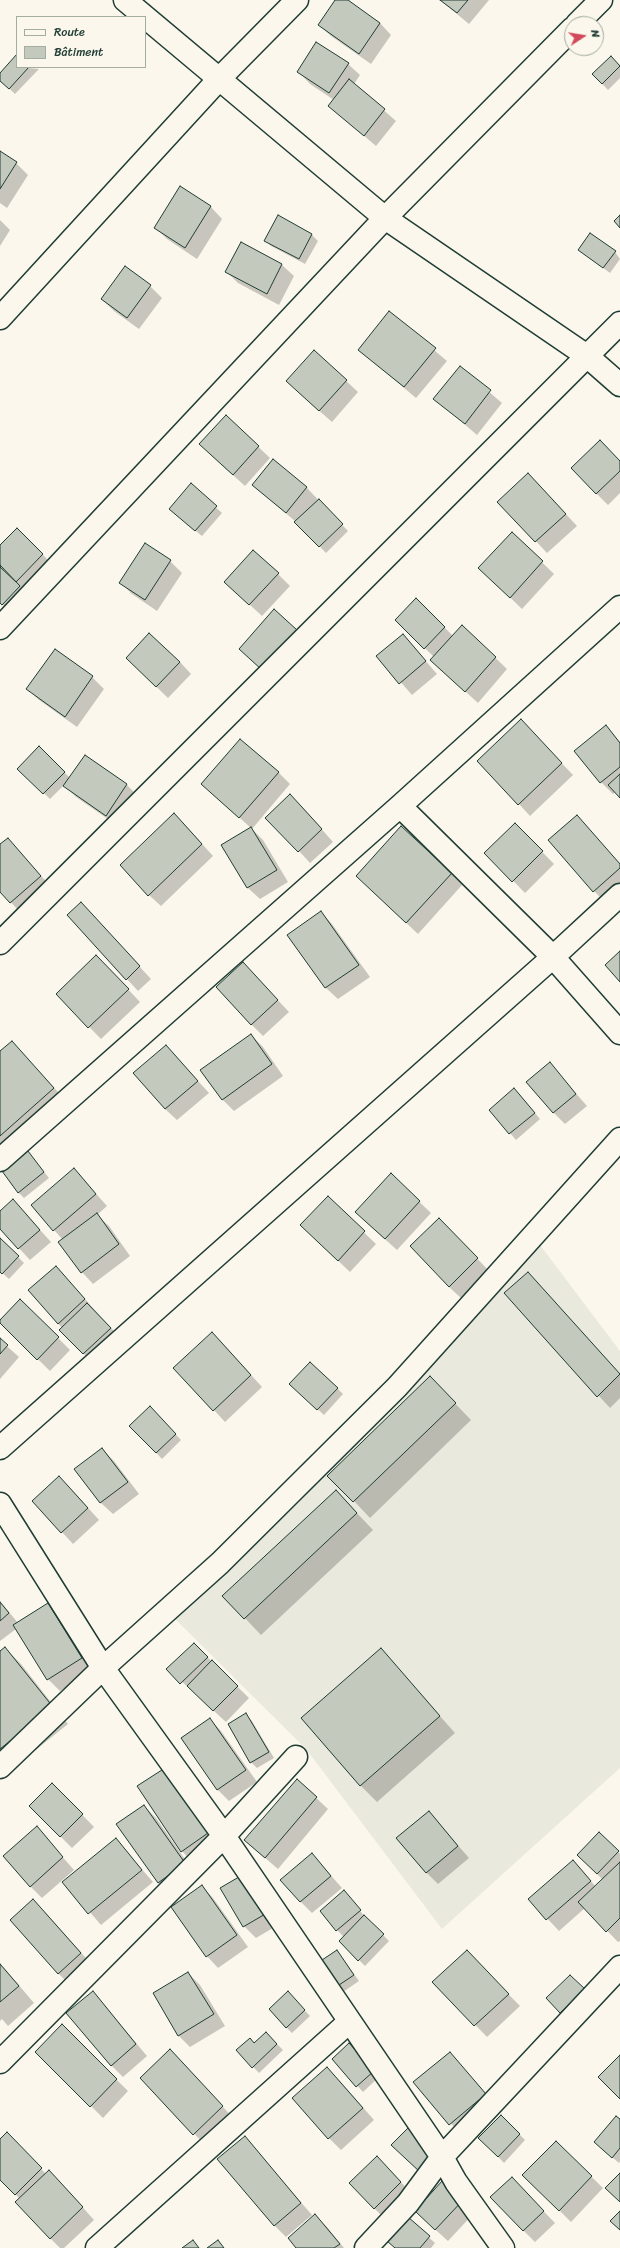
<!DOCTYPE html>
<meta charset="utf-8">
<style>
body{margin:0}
#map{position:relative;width:620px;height:2248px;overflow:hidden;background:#fbf7ec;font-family:Sriracha,sans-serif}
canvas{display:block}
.legend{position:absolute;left:16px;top:16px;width:130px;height:52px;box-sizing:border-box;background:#fbf7ec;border:1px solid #a3ada2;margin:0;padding:5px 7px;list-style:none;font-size:12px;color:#1f3d34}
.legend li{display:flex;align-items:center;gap:8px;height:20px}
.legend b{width:20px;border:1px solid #a3ada2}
.north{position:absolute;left:564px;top:16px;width:40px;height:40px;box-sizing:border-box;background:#fbf7ec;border:1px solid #a3ada2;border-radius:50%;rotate:78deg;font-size:11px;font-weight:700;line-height:16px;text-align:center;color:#1f3d34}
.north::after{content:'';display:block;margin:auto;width:14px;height:18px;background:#d1495b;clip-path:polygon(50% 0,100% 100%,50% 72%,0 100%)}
</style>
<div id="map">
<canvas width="620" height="2248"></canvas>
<ul class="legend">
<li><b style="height:5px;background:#fbf7ec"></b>Route</li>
<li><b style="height:11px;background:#c4c9be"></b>Bâtiment</li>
</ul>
<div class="north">N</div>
</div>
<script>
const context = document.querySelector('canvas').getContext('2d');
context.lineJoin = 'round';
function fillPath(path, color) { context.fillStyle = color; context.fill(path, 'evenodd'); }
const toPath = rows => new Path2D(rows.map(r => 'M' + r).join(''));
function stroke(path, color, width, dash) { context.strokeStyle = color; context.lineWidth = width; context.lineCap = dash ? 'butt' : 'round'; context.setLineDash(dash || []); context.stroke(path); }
fillPath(toPath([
 [534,1237,620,1351,620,1768,442,1929,306,1749,161,1605]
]), '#eae9de');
fillPath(toPath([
 [336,0,346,0,380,23,391,35,371,64,331,36,319,25],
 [440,0,489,0,469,24],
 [17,55,17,67,39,69,15,94,0,80,0,75],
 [611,57,620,67,620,78,608,90,593,74],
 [348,64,360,75,354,84,396,121,376,146,329,106,334,100,310,84,299,72],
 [0,153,16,163,28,175,7,208,0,203],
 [181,187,211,207,222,219,197,259,167,239,155,227],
 [278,217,312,235,318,241,305,264,271,246,265,240],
 [0,220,10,230,0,246],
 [241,243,282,265,294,276,279,305,238,283,226,271],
 [579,250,615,252,620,259,610,273],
 [150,286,162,298,139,329,114,311,102,299],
 [389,312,447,361,416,398,359,350],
 [314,351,358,392,332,422,299,393],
 [460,367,502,403,477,435,435,399],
 [226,416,270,458,245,486,212,456],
 [273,461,307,488,348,531,326,553,296,522,253,485],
 [620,461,620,493,608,505,596,493],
 [191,485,222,513,202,536,176,515],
 [540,486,577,526,547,553,499,502],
 [17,529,54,566,14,616,0,602,0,546],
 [512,533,554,574,522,609,491,579],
 [170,561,182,573,157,611,132,594,121,583],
 [278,574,290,586,262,616,237,593],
 [416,599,453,636,462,626,507,669,478,703,443,671,434,657,396,620],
 [403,635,437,674,412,695,378,656],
 [55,650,92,677,104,689,77,727,39,700,28,689],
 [180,662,191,674,168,698,139,670],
 [606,727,620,742,620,797,616,792,613,794,601,782,576,751],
 [532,732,573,775,530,816,519,804],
 [39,747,70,778,85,756,127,785,138,796,118,826,76,797,64,785,50,799,19,769],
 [278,772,290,784,252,829,263,840,288,882,260,899,248,888,223,845,251,828,202,784],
 [302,807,333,842,310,863,299,851],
 [577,816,620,864,620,890,606,903,594,891],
 [515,824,554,864,525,893,486,853],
 [186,826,213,856,161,906,149,895],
 [8,839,52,888,22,914,0,891,0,846],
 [451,874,462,885,418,934,369,888],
 [321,912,332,924,370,977,338,999,326,988,289,935],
 [68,915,92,915,151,979,138,991],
 [243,963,289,1012,263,1036,251,1024],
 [108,968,140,1002,101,1039,57,994],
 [251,1035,263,1047,283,1076,234,1111,222,1099],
 [12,1042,69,1104,0,1151,0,1053],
 [166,1046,209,1093,177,1120,165,1109],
 [550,1064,587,1106,565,1124,553,1112],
 [520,1095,540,1119,516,1140,490,1110],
 [28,1152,49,1178,24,1198,18,1192],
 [74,1169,107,1206,97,1215,109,1226,130,1256,93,1284,82,1272,60,1242,63,1240,32,1205],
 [391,1175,431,1213,397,1250,368,1224],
 [328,1198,376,1244,350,1272,313,1237],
 [13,1200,51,1242,30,1260,0,1228,0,1212],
 [451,1231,489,1271,461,1298,449,1287],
 [0,1239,24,1263,9,1279,0,1271],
 [56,1267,122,1340,95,1365,60,1330,62,1328,29,1290],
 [539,1285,620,1374,620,1398,610,1408,505,1293],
 [20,1300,70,1350,50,1371,0,1322],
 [0,1340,19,1357,0,1379],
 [224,1345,262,1387,225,1422,214,1410],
 [337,1388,343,1394,324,1415,296,1389],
 [446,1394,471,1420,370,1518,354,1501],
 [150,1407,181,1440,162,1459,131,1426],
 [102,1449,114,1461,139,1494,113,1514,101,1503,76,1469],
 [71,1489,99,1520,73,1544,62,1532],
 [336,1491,373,1530,261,1635,224,1596],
 [0,1601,18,1623,48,1604,60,1616,93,1670,60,1691,48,1679,16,1629,0,1641],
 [194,1644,249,1698,226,1722,168,1669],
 [5,1648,21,1664,68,1724,8,1772,0,1764,0,1652],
 [381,1650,455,1733,377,1802,360,1785],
 [246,1715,252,1721,274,1758,257,1768,251,1762],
 [210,1719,221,1731,257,1782,229,1801,218,1790,182,1739],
 [165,1770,219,1845,193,1863,182,1851],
 [297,1780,328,1809,278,1869,257,1851],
 [64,1796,94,1827,72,1848,30,1806],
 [144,1806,156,1818,196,1875,170,1894,158,1882],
 [429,1812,469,1858,438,1884,426,1872],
 [37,1828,74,1870,42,1898,30,1886],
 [599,1833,620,1854,620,1941,618,1942,585,1908,559,1931,530,1900,584,1873,596,1887,603,1880,578,1855],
 [116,1840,153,1882,101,1925,64,1882],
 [312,1854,342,1888,312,1913,300,1901],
 [244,1875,278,1925,256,1938,244,1926],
 [202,1886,213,1898,248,1947,218,1968,207,1956],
 [350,1898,365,1917,389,1941,365,1966,340,1941,344,1937,337,1930],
 [45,1912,92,1965,70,1985,58,1973],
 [337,1951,359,1981,343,1992,337,1986],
 [0,1963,34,2003,8,2026,2,2019,0,2021],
 [478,1963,520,2006,487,2037,434,1982],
 [188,1973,200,1985,225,2026,190,2047,178,2035],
 [570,1976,590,1995,567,2018,547,1999],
 [93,1992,147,2056,123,2077,111,2065],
 [294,1999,310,2016,292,2033,286,2027],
 [62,2026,128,2091,103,2118,37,2052],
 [266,2033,283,2050,259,2073,238,2051,254,2044],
 [355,2050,379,2077,363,2092,333,2059],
 [450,2053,497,2106,462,2136,415,2083],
 [182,2062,234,2119,206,2146,141,2078],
 [339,2080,374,2120,341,2150,329,2138],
 [501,2116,525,2140,504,2163,480,2138],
 [620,2120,620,2161,619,2163,601,2148],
 [7,2134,46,2174,61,2183,94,2220,64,2248,60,2248,50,2238,20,2199,0,2178,0,2140],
 [244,2137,312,2215,286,2237,274,2225],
 [556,2142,603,2188,571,2222,524,2175],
 [389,2169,412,2194,386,2220,374,2208],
 [523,2190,555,2223,535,2242,523,2230],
 [463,2200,475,2212,448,2241,428,2223],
 [315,2216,327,2227,344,2248,297,2248],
 [408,2218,435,2243,431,2248,396,2248]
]), '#0003');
const building = toPath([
 [335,0,348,0,380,23,359,54,318,25,335,0],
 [440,0,468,0,457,13,440,0],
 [316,42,349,63,329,93,297,72,316,42],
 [17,54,17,67,29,67,9,89,0,81,0,73,17,54],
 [611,56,620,66,602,84,592,74,611,56],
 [349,79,385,109,364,136,328,106,349,79],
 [0,151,17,162,0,189,0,151],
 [180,186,211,206,185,248,154,228,180,186],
 [278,215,312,234,299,259,264,241,278,215],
 [620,215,620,228,614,221,620,215],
 [590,233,616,251,603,268,578,250,590,233],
 [241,242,282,264,267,294,225,272,241,242],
 [125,266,151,285,127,318,101,299,125,266],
 [389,311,436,348,404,387,358,350,389,311],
 [314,350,347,380,319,411,286,381,314,350],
 [460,366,491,390,465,424,433,399,460,366],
 [226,415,259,446,233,475,199,444,226,415],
 [600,440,620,461,620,471,596,494,571,468,600,440],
 [273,459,307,487,286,513,252,485,273,459],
 [528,473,566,514,535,542,497,502,528,473],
 [191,483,217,506,195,531,169,509,191,483],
 [319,499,343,524,319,547,294,522,319,499],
 [17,528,43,554,16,582,0,567,0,545,17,528],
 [512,532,543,561,510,598,478,568,512,532],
 [145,543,171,560,145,600,119,583,145,543],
 [253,550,279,573,249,605,224,582,253,550],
 [0,565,20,586,2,605,0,603,0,565],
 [416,598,445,627,424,649,395,620,416,598],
 [274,609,297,630,262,670,239,649,274,609],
 [462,625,496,657,465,692,430,660,462,625],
 [149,633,180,662,156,687,126,658,149,633],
 [403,634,426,661,399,684,376,656,403,634],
 [55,649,93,676,65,717,26,689,55,649],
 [521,719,562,763,518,805,477,761,521,719],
 [606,725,620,743,620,767,600,783,574,751,606,725],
 [240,739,279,772,239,818,201,784,240,739],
 [39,746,65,772,43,794,17,769,39,746],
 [85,755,127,784,106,816,63,786,85,755],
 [620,774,620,798,608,785,620,774],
 [290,794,322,829,298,852,265,818,290,794],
 [174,813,202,844,148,896,120,865,174,813],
 [577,815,620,864,620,868,593,892,548,840,577,815],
 [515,823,543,851,512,882,484,853,515,823],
 [401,826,452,873,406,923,356,876,401,826],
 [251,827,277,870,247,888,221,845,251,827],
 [8,838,41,876,10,903,0,892,0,844,8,838],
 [81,902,140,966,126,980,67,915,81,902],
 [321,911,359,965,325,988,287,935,321,911],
 [620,951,620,982,605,965,620,951],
 [96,955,129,989,88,1028,56,994,96,955],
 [243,962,278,1000,251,1025,216,987,243,962],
 [251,1034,272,1064,222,1100,200,1070,251,1034],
 [12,1041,54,1088,0,1136,0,1051,12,1041],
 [166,1045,198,1081,165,1109,133,1073,166,1045],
 [550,1062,576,1094,553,1113,526,1082,550,1062],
 [514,1088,535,1113,509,1134,489,1110,514,1088],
 [28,1151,44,1172,18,1193,2,1171,28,1151],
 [74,1168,96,1194,53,1231,31,1205,74,1168],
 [391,1173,420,1201,385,1239,355,1212,391,1173],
 [328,1196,365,1231,338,1261,300,1225,328,1196],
 [13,1199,40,1230,18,1249,0,1229,0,1211,13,1199],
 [97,1213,119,1244,81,1273,58,1242,97,1213],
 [439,1218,478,1258,449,1287,410,1246,439,1218],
 [0,1238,19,1256,2,1274,0,1272,0,1238],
 [56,1266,85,1299,58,1324,28,1290,56,1266],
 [528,1272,620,1374,597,1397,504,1293,528,1272],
 [20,1299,59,1337,37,1360,0,1323,0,1320,20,1299],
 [87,1303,111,1328,83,1354,59,1330,87,1303],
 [212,1332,251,1375,213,1411,173,1368,212,1332],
 [0,1338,8,1345,0,1354,0,1338],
 [310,1362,338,1388,317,1410,289,1384,310,1362],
 [430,1376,456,1403,353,1502,327,1476,430,1376],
 [150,1406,176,1434,156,1453,129,1426,150,1406],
 [102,1448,128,1482,100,1503,74,1469,102,1448],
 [59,1476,88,1508,61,1533,32,1501,59,1476],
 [336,1490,357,1513,244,1619,222,1596,336,1490],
 [0,1602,9,1613,0,1621,0,1602],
 [48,1603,82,1658,47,1680,13,1625,48,1603],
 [194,1643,208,1657,180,1684,166,1669,194,1643],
 [5,1647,53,1707,0,1749,0,1651,5,1647],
 [381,1648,440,1716,360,1786,301,1718,381,1648],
 [212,1660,238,1686,213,1711,187,1686,212,1660],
 [246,1713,269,1752,250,1763,228,1724,246,1713],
 [210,1718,246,1770,217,1790,181,1738,210,1718],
 [165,1768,208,1833,181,1852,137,1786,165,1768],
 [297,1779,317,1797,265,1858,244,1840,297,1779],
 [52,1783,83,1814,60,1837,29,1806,52,1783],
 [144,1805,185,1863,158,1883,116,1824,144,1805],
 [429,1811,458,1846,426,1873,396,1838,429,1811],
 [37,1826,63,1857,30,1887,3,1856,37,1826],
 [599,1832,619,1851,597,1874,577,1855,599,1832],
 [116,1838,142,1870,88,1914,62,1882,116,1838],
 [312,1853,331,1876,300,1902,280,1880,312,1853],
 [573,1860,591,1881,546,1920,528,1899,573,1860],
 [620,1862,620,1918,606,1932,578,1902,620,1862],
 [244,1874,267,1913,243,1927,220,1888,244,1874],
 [202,1885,237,1935,206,1957,171,1907,202,1885],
 [344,1890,361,1910,336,1931,320,1911,344,1890],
 [33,1899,81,1953,58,1974,10,1920,33,1899],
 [364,1915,384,1934,358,1961,339,1941,364,1915],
 [337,1950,354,1975,336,1987,319,1962,337,1950],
 [467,1950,509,1994,474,2026,432,1982,467,1950],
 [0,1964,19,1986,0,2002,0,1964],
 [188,1972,214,2014,178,2036,153,1993,188,1972],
 [570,1975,585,1989,560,2013,546,1998,570,1975],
 [93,1991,136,2044,111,2066,66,2013,93,1991],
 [288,1991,305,2010,286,2028,269,2009,288,1991],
 [62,2024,117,2079,90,2107,35,2052,62,2024],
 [266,2032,277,2044,252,2068,236,2050,250,2038,254,2043,266,2032],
 [349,2043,374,2071,356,2087,332,2059,349,2043],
 [170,2049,223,2106,193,2135,140,2078,170,2049],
 [450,2052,486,2094,449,2125,413,2082,450,2052],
 [620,2055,620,2099,598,2077,620,2055],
 [327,2067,363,2108,328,2139,292,2098,327,2067],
 [501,2115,520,2134,498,2157,478,2138,501,2115],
 [616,2116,620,2119,620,2148,612,2158,594,2142,616,2116],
 [408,2128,437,2156,421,2173,391,2145,408,2128],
 [7,2132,42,2168,15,2195,0,2180,0,2139,7,2132],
 [245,2136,301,2203,274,2226,217,2159,245,2136],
 [556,2141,592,2176,559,2211,522,2175,556,2141],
 [377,2156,401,2182,374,2209,349,2183,377,2156],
 [49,2170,83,2207,50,2239,15,2202,49,2170],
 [620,2173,620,2202,605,2188,620,2173],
 [512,2177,544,2211,523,2231,490,2197,512,2177],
 [443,2180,464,2199,435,2230,415,2211,443,2180],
 [620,2211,620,2230,610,2221,620,2211],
 [315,2214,340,2244,334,2248,296,2248,288,2238,315,2214],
 [408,2217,430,2236,420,2248,395,2248,387,2241,408,2217],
 [193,2240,199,2248,182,2248,193,2240],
 [218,2240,224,2248,207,2248,218,2240]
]);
fillPath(building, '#c4c9be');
stroke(building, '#1f3d34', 1);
const minor = toPath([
 [125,0,385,218,587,356,620,385],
 [577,24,601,0],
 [0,318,220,78,297,0],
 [0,628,385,218,572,29],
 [400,806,553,957,620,1033],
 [0,943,620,323],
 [0,1160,400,806,620,607],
 [0,1448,553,957,620,895],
 [0,1504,103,1668,224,1836,442,2157,456,2182,503,2248],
 [0,1767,103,1668,220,1563,397,1387,620,1139],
 [0,2062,224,1836,296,1757],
 [97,2248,349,2022],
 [366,2248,408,2203,442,2157,620,1967]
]);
stroke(minor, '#1f3d34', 25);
stroke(minor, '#fbf7ec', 22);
</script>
